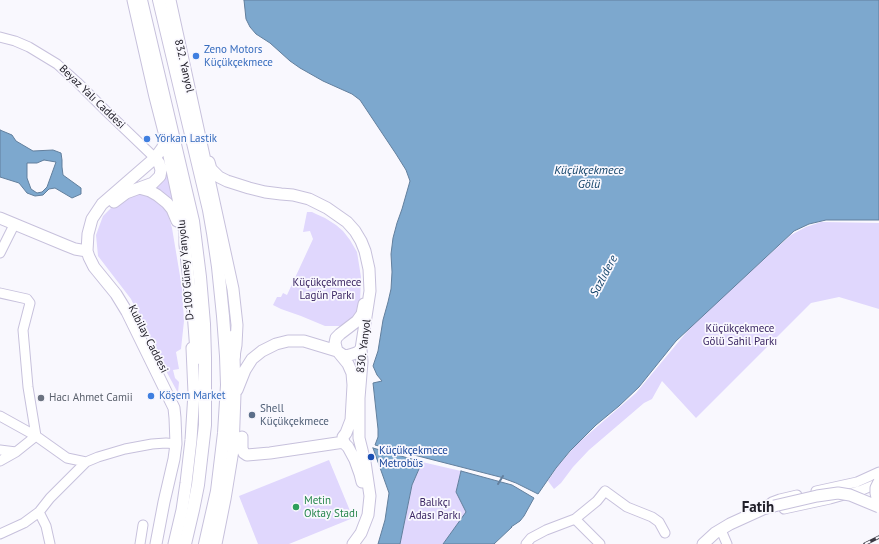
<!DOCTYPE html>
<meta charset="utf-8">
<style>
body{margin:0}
canvas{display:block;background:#f9f8fe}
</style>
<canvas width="879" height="544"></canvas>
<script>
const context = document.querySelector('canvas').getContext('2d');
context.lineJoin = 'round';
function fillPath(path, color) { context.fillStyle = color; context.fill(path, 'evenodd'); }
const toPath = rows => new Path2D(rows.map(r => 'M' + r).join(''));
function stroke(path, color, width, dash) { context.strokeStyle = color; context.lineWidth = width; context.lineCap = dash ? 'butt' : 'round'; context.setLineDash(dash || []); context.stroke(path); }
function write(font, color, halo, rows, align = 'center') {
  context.font = font + ' "PT Sans",sans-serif'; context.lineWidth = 3.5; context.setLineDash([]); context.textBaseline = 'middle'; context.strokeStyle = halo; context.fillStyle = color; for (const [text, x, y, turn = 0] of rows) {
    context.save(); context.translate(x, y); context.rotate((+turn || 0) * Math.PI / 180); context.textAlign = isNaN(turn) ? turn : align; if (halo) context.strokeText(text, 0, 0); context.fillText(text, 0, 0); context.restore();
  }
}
fillPath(toPath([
 [166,165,174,203,154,189,161,183,165,174],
 [131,194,142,194,152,196,162,203,167,211,172,228,182,288,184,321,181,349,176,352,179,369,173,370,175,378,179,382,178,393,158,356,131,299,98,256,96,235,103,216,118,201],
 [307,212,312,212,316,214,325,218,336,225,343,231,350,240,357,252,361,277,360,303,358,311,352,319,347,323,340,326,325,326,301,316,281,309,273,305,277,297,281,297,283,293,287,295,313,239,310,231,303,232],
 [821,222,879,223,879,309,839,297,811,303,696,418,662,381,652,399,644,403,589,450,573,467,561,483,554,489,548,481,557,467,577,444,636,393,690,328,719,300,791,235,806,227],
 [329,460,353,518,289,544,258,544,239,496],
 [422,462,461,471,456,492,466,512,443,544,400,544,412,485]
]), '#e0d7fd');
const water = toPath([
 [244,0,879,0,879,220,826,220,809,224,794,231,676,341,639,387,619,406,596,425,570,451,556,468,538,494,516,483,500,477,375,445,378,437,378,429,373,383,382,381,377,375,373,366,378,351,383,320,388,302,391,289,392,272,391,254,393,238,397,223,402,209,410,181,406,170,396,154,360,100,352,94,323,81,300,68,290,61,270,43,256,34,250,27,246,19,244,0],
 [0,130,12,135,16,141,33,151,53,150,61,153,62,160,62,167,63,175,81,188,81,194,72,198,55,188,49,189,43,195,35,196,27,193,19,183,0,177,0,130],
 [44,160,56,162,47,187,42,192,37,193,31,189,27,178,27,163,37,163,44,160],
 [373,448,422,462,412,485,400,544,378,544,385,520,389,493,373,448],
 [461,471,512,485,534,498,524,516,520,521,511,527,512,527,494,544,443,544,466,512,456,492,461,471]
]);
fillPath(water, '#7da8ce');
stroke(water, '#627f9d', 1);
stroke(toPath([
 [498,484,503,476]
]), '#627f9d', 2);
const minor = toPath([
 [0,37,15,41,29,47,57,64,77,82,105,110,155,158],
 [0,253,14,225],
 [0,293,27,299,30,303,23,330,28,387,36,436,16,452,0,461],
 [0,416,36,436,67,458,86,462,98,457,125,449,152,444,166,443,176,444],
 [0,450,16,452],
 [816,491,857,482,879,472],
 [768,505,772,502,780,499,797,495],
 [784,509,830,499,862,490,879,483],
 [39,512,46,526,50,544],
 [575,519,600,544],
 [721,530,727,544],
 [0,534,24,523,39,512,50,498,86,462],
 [140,544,143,525],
 [526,544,531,538,546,530,575,519,597,501,605,491,627,507,652,517,659,522,665,533]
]);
const major = toPath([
 [133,0,155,97,164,132,183,222,185,234,185,245,191,299],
 [170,0,233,289,237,325,236,345,234,356,235,394,233,450,225,499,216,544],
 [209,162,211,169,219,177,227,181,249,188,265,192,281,194,293,195,309,199,327,208,347,222,355,231,361,241,365,251,369,269,370,291,361,349,362,362,359,398,359,438,365,462,370,496,368,515,361,533,353,544],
 [139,188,150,191,157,195,167,203,172,209,177,221],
 [114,202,126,193,153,183,160,176,161,170,159,163,155,158],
 [0,218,65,245,75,249,87,251],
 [337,351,335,343,336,338,340,334,357,321,362,314,364,304],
 [339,353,348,364,352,373,353,385,351,420,346,433,343,437,343,440,345,444,348,447,355,460,360,474,362,482],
 [237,390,245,370,252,359,262,351,276,344,288,341,304,341,337,351,343,355,346,356,353,354,358,352,361,349],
 [242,437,242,449,244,453,247,455,270,453,344,442],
 [156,544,164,502,174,459,176,444,175,418,174,408,127,312,116,294,94,267,89,257,87,251,88,234,92,219,102,204,117,191,155,158,163,147,164,139],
 [174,544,182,510,186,483,191,440,194,393,192,348],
 [703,544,715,533,730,524,763,509,774,506]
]);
const highway = toPath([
 [141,0,193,221,200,277,204,324,205,358,205,425,198,485,193,510,185,544],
 [159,0,209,210,213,233,218,267,223,316,226,356,227,385,224,433,217,491,205,544],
 [190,290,193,305,197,358],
 [232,337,234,356]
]);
stroke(minor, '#c7c1dc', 11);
stroke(major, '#c7c1dc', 13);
stroke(highway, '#c7c1dc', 14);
stroke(minor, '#fff', 9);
stroke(major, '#fff', 11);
stroke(highway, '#fff', 12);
const rail = toPath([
 [865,544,879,537]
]);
stroke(rail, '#3d3b45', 3.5);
stroke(rail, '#f9f8fe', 2, [6]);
const majorBridge = toPath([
 [879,482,876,488,876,493,878,502,879,503],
 [774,506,817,496,838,493,850,495,879,507]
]);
stroke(majorBridge, '#c7c1dc', 13, []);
stroke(majorBridge, '#fff', 11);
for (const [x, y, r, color] of [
 [196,56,4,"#3f7fe0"],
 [147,139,4,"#3f7fe0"],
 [151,396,4,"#3f7fe0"],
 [41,398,4,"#6b7280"],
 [252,415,4,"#5c6f8a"],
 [371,457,4,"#1a4fb4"],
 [296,507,4,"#2e9e5b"]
]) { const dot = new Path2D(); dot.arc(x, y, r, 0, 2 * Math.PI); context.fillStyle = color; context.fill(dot); stroke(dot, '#f9f8fe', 1.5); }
write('11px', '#366cbe', '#f9f8fe', [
 ["Zeno Motors",204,50],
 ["Küçükçekmece",204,63],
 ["Yörkan Lastik",155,139],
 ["Köşem Market",159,396]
], 'left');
write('11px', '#22202a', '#f9f8fe', [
 ["832. Yanyol",184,66,77],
 ["Beyaz Yalı Caddesi",92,97,44],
 ["D-100 Güney Yanyolu",186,270,-95],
 ["Kubilay Caddesi",148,339,63],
 ["830. Yanyol",364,346,-83]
]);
write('11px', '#3c2764', '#f9f8fe', [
 ["Küçükçekmece",327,283],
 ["Lagün Parkı",327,296],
 ["Küçükçekmece",740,329],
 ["Gölü Sahil Parkı",740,342],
 ["Balıkçı",435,503],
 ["Adası Parkı",435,516]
]);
write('11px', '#5b616d', '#f9f8fe', [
 ["Hacı Ahmet Camii",49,398]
], 'left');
write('11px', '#4e5e75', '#f9f8fe', [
 ["Shell",260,409],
 ["Küçükçekmece",260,422]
], 'left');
write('11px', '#164399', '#f9f8fe', [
 ["Küçükçekmece",379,451],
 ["Metrobüs",379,464]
], 'left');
write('11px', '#27864d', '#f9f8fe', [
 ["Metin",304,501],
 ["Oktay Stadı",304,514]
], 'left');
write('italic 12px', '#13446a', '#f9f8fe', [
 ["Küçükçekmece",589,171],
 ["Gölü",589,185],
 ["Sazlıdere",604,276,-62]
]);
write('bold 15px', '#22202a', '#f9f8fe', [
 ["Fatih",758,508]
]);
</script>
